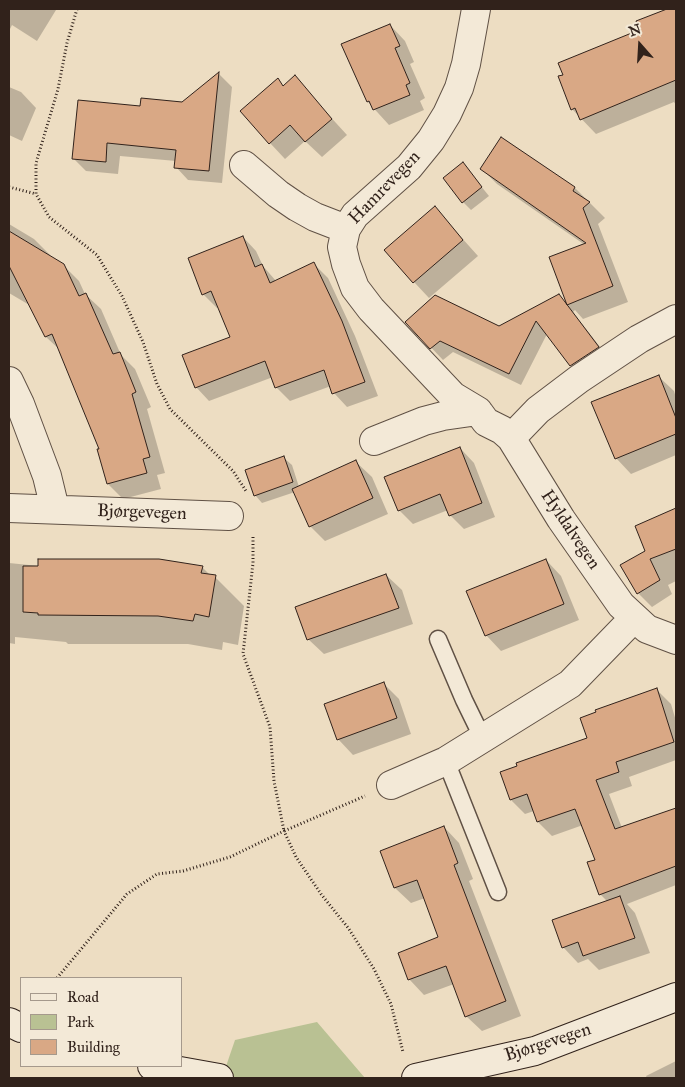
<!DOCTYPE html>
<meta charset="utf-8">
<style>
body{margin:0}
#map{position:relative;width:685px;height:1087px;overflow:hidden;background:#edddc2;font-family:"IM FELL Great Primer",serif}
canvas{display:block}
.frame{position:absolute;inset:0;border:10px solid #31221b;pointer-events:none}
.legend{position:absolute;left:20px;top:977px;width:162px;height:90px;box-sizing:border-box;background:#f3e9d7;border:1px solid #a5998c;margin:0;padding:6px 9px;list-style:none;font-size:15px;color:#31221b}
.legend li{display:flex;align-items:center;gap:10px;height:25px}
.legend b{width:25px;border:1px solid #a5998c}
.north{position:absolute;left:615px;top:20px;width:50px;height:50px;-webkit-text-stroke:4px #f3e9d7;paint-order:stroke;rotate:341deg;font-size:14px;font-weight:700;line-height:20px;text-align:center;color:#31221b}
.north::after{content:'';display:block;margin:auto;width:18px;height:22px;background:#31221b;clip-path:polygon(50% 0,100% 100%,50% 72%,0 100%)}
</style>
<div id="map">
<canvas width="685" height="1087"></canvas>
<div class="frame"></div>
<ul class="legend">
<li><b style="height:6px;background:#f3e9d7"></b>Road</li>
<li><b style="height:14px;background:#b9c193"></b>Park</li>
<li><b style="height:14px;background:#d9a885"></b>Building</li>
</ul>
<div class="north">N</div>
</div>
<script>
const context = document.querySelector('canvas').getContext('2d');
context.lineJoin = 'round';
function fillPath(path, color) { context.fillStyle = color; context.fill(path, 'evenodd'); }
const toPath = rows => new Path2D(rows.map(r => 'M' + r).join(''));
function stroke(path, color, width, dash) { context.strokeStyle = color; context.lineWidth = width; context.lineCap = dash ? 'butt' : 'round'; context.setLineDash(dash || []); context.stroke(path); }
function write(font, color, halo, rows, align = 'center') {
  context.font = font + ' "IM FELL Great Primer",serif'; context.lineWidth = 5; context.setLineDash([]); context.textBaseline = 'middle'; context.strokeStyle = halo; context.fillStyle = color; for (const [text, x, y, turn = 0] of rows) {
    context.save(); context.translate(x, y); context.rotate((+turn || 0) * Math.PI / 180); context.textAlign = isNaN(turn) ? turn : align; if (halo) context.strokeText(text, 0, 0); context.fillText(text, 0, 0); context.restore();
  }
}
fillPath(toPath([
 [317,1022,365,1078,222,1078,235,1040]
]), '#b9c193');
fillPath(toPath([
 [9,9,55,9,56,10,37,41,12,25,9,31],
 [670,9,676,9,676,105,674,102,596,134,572,109,641,31,637,22],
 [390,25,405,41,414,62,410,64,425,98,420,101,424,110,389,125,368,102,343,45],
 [219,74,232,87,222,183,188,180,176,167,176,161,120,156,118,174,86,171,73,158,183,103],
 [294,77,347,135,322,157,305,141,285,159,270,143,277,80,284,87],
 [9,87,21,92,36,108,22,141,9,135],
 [502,139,575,188,605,218,598,224,628,302,583,319,575,310,573,312,610,360,583,377,571,365,547,334,521,385,453,352,443,360,407,322,499,328,558,296,569,306,550,258,585,245,497,184,481,168],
 [463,164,489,196,471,210,463,202],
 [435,208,478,256,429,298,414,282],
 [9,224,34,239,50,255,48,257,63,265,79,281,85,294,101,309,121,355,135,369,151,407,147,409,165,473,157,475,161,489,123,499,108,484,101,450,60,350,46,337,31,306,9,293],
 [243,237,256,251,263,266,276,281,314,264,328,278,355,336,378,396,347,407,334,393,331,386,290,401,276,387,273,377,209,401,196,387,231,338,219,307,217,308,203,294],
 [658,376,674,391,676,398,676,455,631,474,616,458],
 [460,448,474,463,495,517,464,529,450,515,448,510,413,524,399,510],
 [284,458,292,465,299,487,356,462,372,477,388,514,325,541,310,526,295,492,262,503,255,495],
 [676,510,676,581,668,585,672,594,652,607,638,593,646,551,637,526],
 [546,560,561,576,579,620,501,651,486,635],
 [9,563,39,566,202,567,211,576,215,577,244,606,238,645,223,642,222,650,188,644,68,644,66,642,15,637,15,644,9,643],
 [386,575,402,590,413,624,324,654,308,639],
 [383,683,399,699,411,734,353,755,338,739],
 [657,690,671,704,676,721,676,760,629,777,632,786,609,794,622,828,676,809,676,885,627,904,635,913,650,953,599,970,588,959,578,963,563,947,608,902,601,895,589,863,596,860,583,825,552,836,538,822,534,811,525,814,511,800,588,739],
 [444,827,459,843,473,879,469,881,521,1016,482,1031,466,1016,454,984,424,995,409,979,440,938,425,898,411,903,395,888,381,851],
 [676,1061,676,1078,647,1078,646,1076]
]), '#0003');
const building = toPath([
 [667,9,676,9,676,80,580,120,575,108,571,110,558,76,563,75,558,63,639,30,636,21,667,9],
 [390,24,400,46,395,48,410,83,406,85,410,95,373,110,369,101,367,102,341,44,390,24],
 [219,72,209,171,174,168,176,150,107,143,106,162,72,159,78,100,140,106,141,98,182,102,219,72],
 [295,75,332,119,305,142,290,125,269,144,240,111,278,78,283,86,295,75],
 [501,137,575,187,573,191,590,202,583,208,613,286,567,305,549,257,586,243,480,169,501,137],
 [463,162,482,187,462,203,443,178,463,162],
 [435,206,463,240,413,283,384,250,435,206],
 [9,231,64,264,79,296,86,293,113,354,120,352,136,392,132,394,150,457,143,459,147,473,107,484,97,449,99,449,52,334,45,337,9,266,9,231],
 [243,236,255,267,262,264,270,283,314,262,342,321,365,382,332,394,324,370,275,388,265,361,195,388,182,355,230,337,211,291,202,295,188,258,243,236],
 [559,294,599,347,570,366,536,321,509,374,440,341,430,349,405,322,435,295,499,326,559,294],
 [659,375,676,418,676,434,615,459,591,402,659,375],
 [460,447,482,503,449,516,440,494,398,511,384,477,460,447],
 [284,456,293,482,254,496,245,470,284,456],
 [356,460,373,498,309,527,292,489,356,460],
 [676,508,676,549,650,559,660,580,637,594,620,565,645,551,635,526,676,508],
 [38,559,159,559,203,566,201,573,216,575,209,617,195,614,193,621,158,616,38,615,38,613,23,612,23,566,38,566,38,559],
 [546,559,564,604,485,636,466,591,546,559],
 [386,574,399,608,307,640,295,607,386,574],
 [384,682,397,718,337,740,324,704,384,682],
 [657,688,674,742,616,762,619,772,596,780,615,829,676,808,676,866,599,895,587,862,595,860,575,809,537,822,527,794,510,800,500,772,517,766,516,763,587,738,580,718,596,712,595,710,657,688],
 [444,826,458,863,454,865,506,1001,465,1017,446,966,408,980,398,953,438,937,417,880,394,888,380,851,444,826],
 [620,896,635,938,583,956,578,942,562,948,552,920,620,896]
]);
fillPath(building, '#d9a885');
stroke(building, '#31221b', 1);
const lane = toPath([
 [438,639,464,700,483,739],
 [446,761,498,892]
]);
const street = toPath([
 [476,9,466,64,459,88,447,114,431,140,409,167,355,215,346,229,342,247,346,264,355,288,371,309,453,396,478,411,486,422,502,430,511,438,561,519,621,605,647,629,676,640],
 [244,165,278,194,297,207,315,217,346,229],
 [9,381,20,404,47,476,55,509],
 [511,438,538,410,579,379,639,339,676,319],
 [374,441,424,421,443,416,478,411],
 [9,508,229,516],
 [391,785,446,761,570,684,634,618]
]);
const secondary = toPath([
 [9,1022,21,1028],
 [152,1066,219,1078],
 [416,1078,535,1051,676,997]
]);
stroke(lane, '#605145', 19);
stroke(street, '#605145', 30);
stroke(secondary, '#31221b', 30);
stroke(toPath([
 [77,9,67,43,58,89,36,163,36,194,49,217,97,255,122,296,143,342,157,384,170,409,233,471,246,491],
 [9,187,36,194],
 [253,537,253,563,243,654,270,727,274,781,284,831,365,796],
 [57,978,127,894,157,874,183,871,230,857,284,831,296,857,321,894,349,929,374,969,391,1004,403,1052]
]), '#31221b', 3, [1, 2.5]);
stroke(lane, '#f3e9d7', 16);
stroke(street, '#f3e9d7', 28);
stroke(secondary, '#f3e9d7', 28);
write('18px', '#31221b', '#f3e9d7', [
 ["Hamrevegen",385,188,-46],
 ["Bjørgevegen",142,513,2],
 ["Hyldalvegen",570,530,56],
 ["Bjørgevegen",548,1043,-18]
]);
</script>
